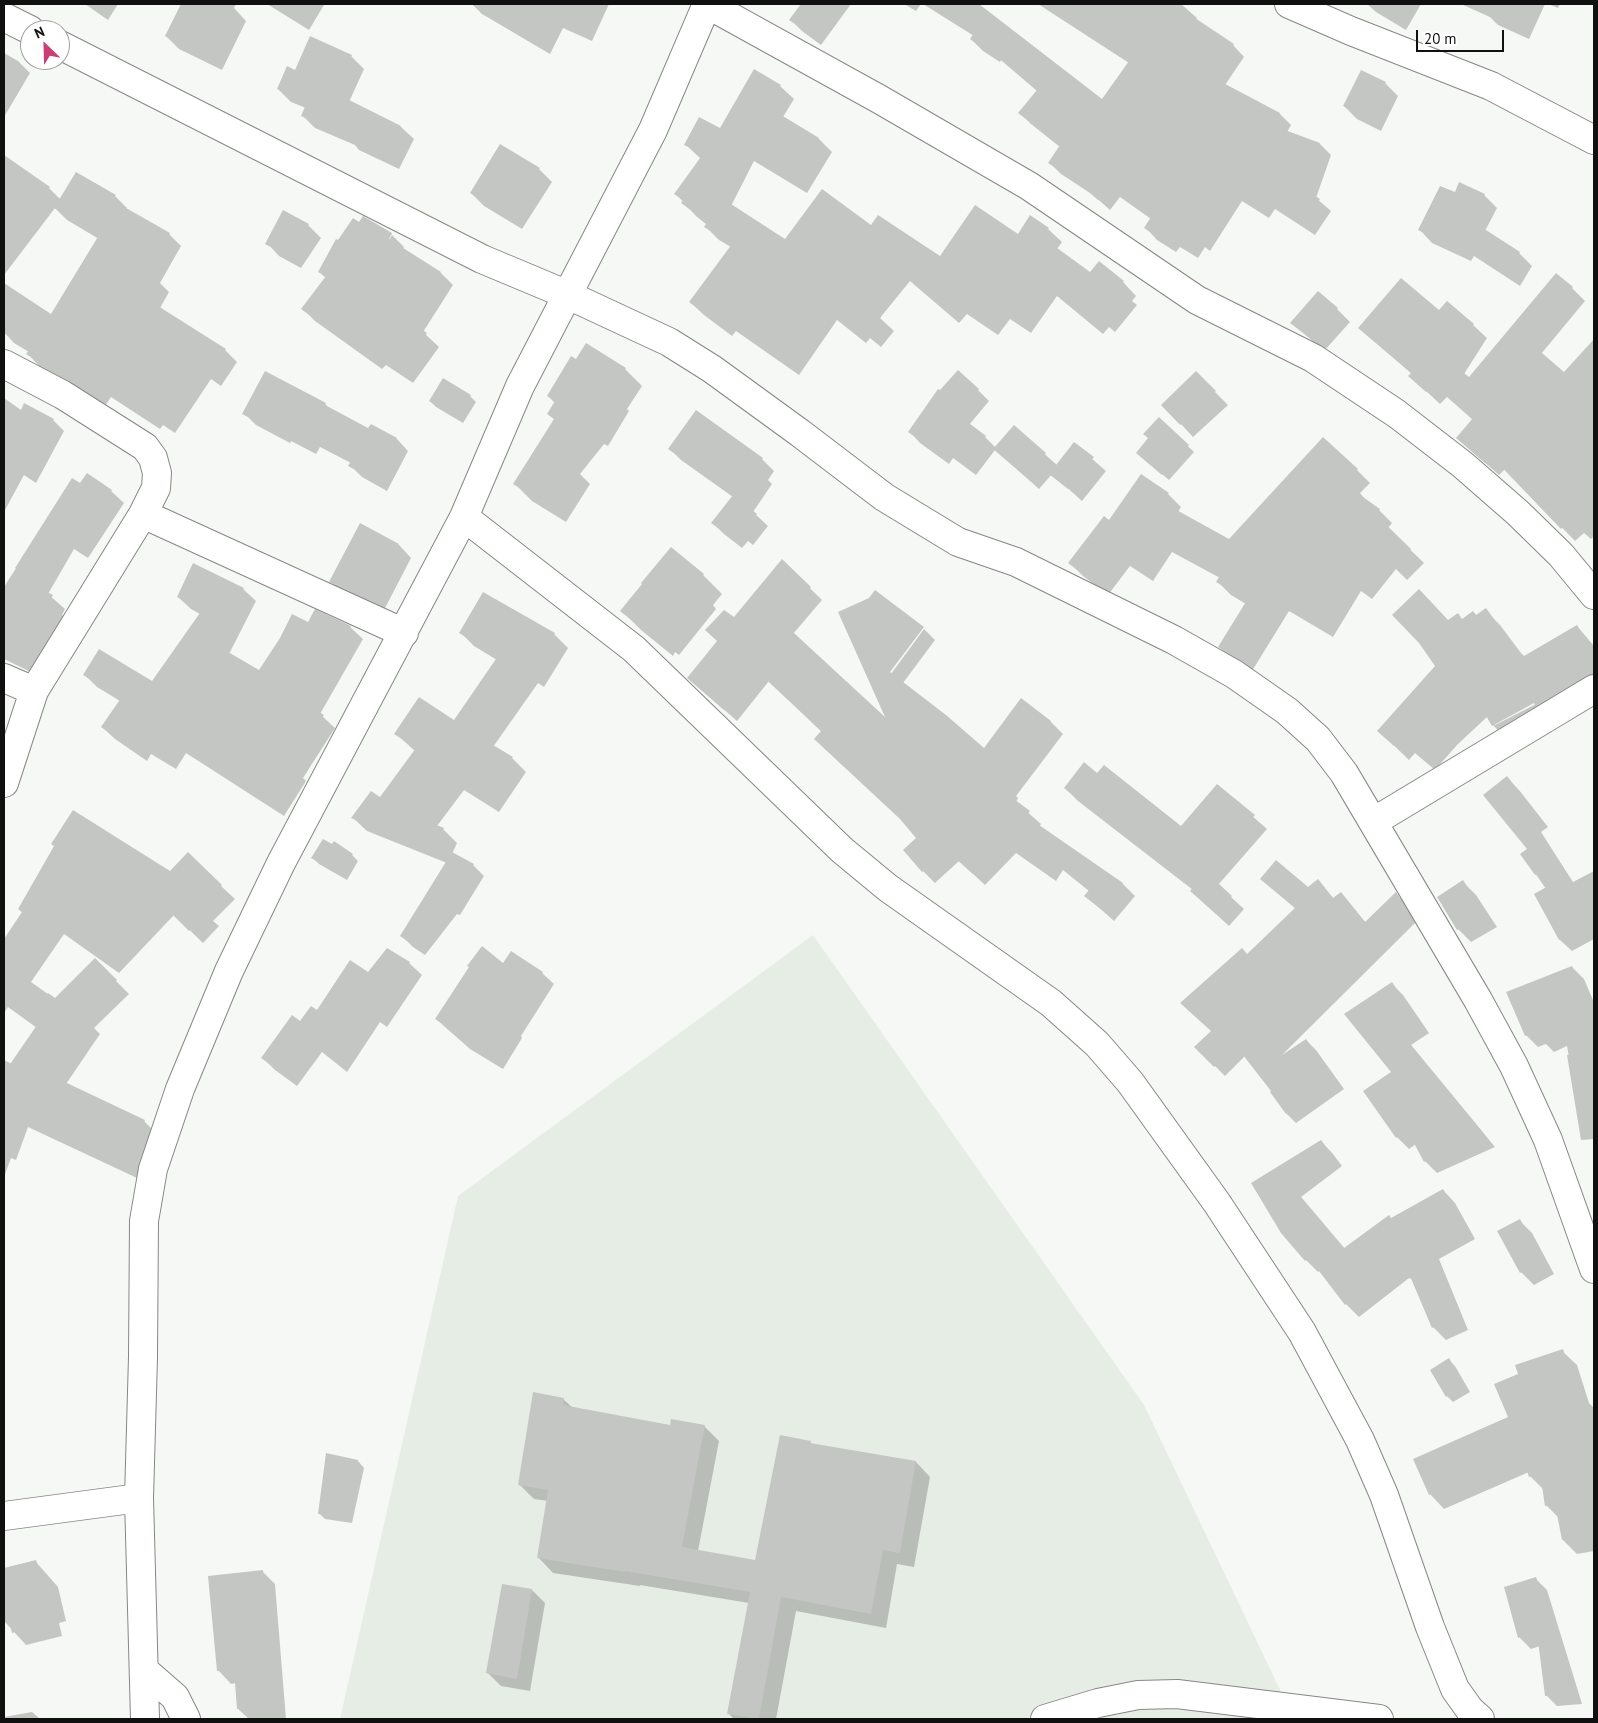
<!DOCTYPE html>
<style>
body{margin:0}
#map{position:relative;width:1598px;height:1723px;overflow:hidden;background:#f6f8f5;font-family:"PT Sans",sans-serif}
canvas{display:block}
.frame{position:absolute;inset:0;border:5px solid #0f100f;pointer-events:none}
.north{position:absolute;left:20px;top:20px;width:50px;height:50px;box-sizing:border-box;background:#fff;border:1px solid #9f9f9f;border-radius:50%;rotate:336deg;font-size:14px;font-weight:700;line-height:20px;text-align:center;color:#0f100f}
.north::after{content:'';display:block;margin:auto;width:18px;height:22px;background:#c93e75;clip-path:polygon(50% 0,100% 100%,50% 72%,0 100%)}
.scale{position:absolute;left:1416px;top:30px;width:88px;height:22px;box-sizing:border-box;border:2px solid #0f100f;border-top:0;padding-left:6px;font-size:15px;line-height:18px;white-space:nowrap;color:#0f100f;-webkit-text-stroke:4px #fff;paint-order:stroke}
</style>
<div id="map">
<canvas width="1598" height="1723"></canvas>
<div class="frame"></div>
<div class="north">N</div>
<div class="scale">20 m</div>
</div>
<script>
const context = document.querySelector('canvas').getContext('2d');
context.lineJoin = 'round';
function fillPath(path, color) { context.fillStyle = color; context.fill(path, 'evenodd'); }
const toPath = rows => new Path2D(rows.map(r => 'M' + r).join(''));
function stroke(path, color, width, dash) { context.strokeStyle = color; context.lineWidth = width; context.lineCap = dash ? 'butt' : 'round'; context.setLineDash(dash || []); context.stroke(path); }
fillPath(toPath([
 [813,935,1144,1405,1294,1719,340,1719,458,1196]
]), '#e6ede5');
fillPath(toPath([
 [85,4,118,4,108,20],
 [182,4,225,4,234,8,246,21,222,70,179,49,166,36],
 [267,4,324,4,324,5,309,30],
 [472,4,528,4,542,12,546,4,609,4,592,41,563,28,550,54,482,14],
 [802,4,851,4,821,45,802,31,791,20],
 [904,4,921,4,916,11],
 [923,4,977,4,1102,101,1129,63,1038,4,1133,4,1141,9,1145,4,1181,4,1197,18,1196,20,1233,45,1244,57,1225,85,1280,114,1291,125,1287,132,1320,144,1331,155,1316,198,1331,211,1315,235,1275,209,1269,218,1242,201,1210,251,1205,247,1198,258,1180,247,1176,252,1157,240,1146,228,1151,219,1120,197,1110,210,1093,195,1061,174,1050,163,1060,147,1031,124,1020,113,1037,91,1001,60,1000,62,983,51,971,39,974,36],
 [1367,4,1421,4,1406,30,1376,12],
 [1493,4,1545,4,1529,39,1498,25,1488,15],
 [1548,4,1560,4,1558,8],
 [4,53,18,61,30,73,4,117],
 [351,56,364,69,349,102,401,127,414,139,399,169,359,150,355,145,315,128,302,115,306,108,291,102,278,89],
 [1385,83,1398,96,1381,131,1357,119,1344,106],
 [780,86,794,99,783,117,819,139,832,152,807,193,754,161,731,206,785,241,872,227,940,257,1048,229,1062,242,1057,249,1090,273,1123,282,1136,296,1132,301,1137,305,1115,332,1109,327,1103,334,1057,296,1031,333,1010,319,998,335,967,314,959,323,910,281,880,318,894,331,881,347,870,338,866,343,837,320,799,375,736,331,732,336,704,315,690,302,731,247,719,240,706,227,707,225,696,216,676,194,701,159,686,145,721,129],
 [4,157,49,188,61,200,115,196,127,208,126,209,169,234,181,246,160,283,169,292,160,308,225,350,237,362,221,386,211,379,175,433,163,425,160,429,111,397,105,406,39,366,28,354,29,352,14,343,4,332,4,284,51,315,99,239,67,220,55,208,4,275],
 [539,169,552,182,522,229,484,206,471,193],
 [1455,194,1484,195,1497,208,1485,231,1519,253,1532,266,1520,286,1474,256,1471,261,1432,243,1420,230],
 [308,225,321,238,301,268,279,256,267,243],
 [391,234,404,247,403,249,440,272,453,285,423,332,439,347,413,383,386,365,382,369,315,321,303,309,326,278,319,272,338,242],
 [389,235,392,235,386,245],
 [1572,288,1585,301,1541,354,1564,373,1594,341,1594,536,1591,539,1584,533,1575,541,1505,469,1499,475,1457,438,1473,420,1447,397,1440,404,1410,376,1412,374,1360,328,1439,311,1473,325,1487,338,1464,374,1469,378],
 [1337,309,1350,322,1324,351,1292,323],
 [577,361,625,369,642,386,627,409,629,411,608,446,604,444,580,474,590,484,566,522,532,501,515,484,555,420,549,414,555,403,548,396],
 [1196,373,1228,405,1193,437,1181,424],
 [978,390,989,401,969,425,985,437,996,448,1014,427,1057,465,1075,444,1106,471,1082,501,1052,474,1039,489,995,450,976,475,953,458,949,464,920,443,909,431],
 [470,396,476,402,463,423,436,407,430,401],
 [4,399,21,412,53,420,64,431,36,483,7,464,4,468],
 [325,404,330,409,369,430,371,426,397,439,408,451,387,491,362,477,350,465,351,463,320,447,316,454,291,441,290,443,256,425,244,413],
 [696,412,762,459,774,471,768,480,772,484,753,512,768,526,753,545,748,541,742,548,724,534,713,523,733,497,681,460,670,449],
 [1159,419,1194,452,1169,480,1144,459,1150,439],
 [1357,470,1370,483,1360,493,1365,499,1364,500,1379,510,1392,523,1388,528,1424,563,1407,580,1396,569,1372,599,1361,591,1333,637,1289,611,1252,671,1232,660,1219,647,1246,604,1231,595,1218,582,1220,578,1172,552,1153,581,1130,566,1108,595,1083,576,1070,563,1110,522,1168,494,1181,507,1178,512,1229,541],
 [72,480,81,485,111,491,124,503,88,558,74,549,48,594,65,609,62,615,68,621,35,674,4,659,4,587],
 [361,525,399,545,411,558,383,612,344,594,331,582],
 [782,561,822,600,793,634,888,722,886,676,888,678,924,629,935,640,903,683,984,750,1021,700,1051,722,1063,734,1016,796,1018,798,1016,802,1041,824,1039,827,1123,884,1135,896,1114,921,1086,896,1089,891,1063,870,1056,881,1016,853,985,885,959,861,935,883,923,871,918,838,822,732,769,681,737,721,688,678,718,642,734,619],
 [703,575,722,594,713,605,716,609,679,655,675,652,673,656,641,630,622,611],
 [243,589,256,601,229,654,259,672,309,623,350,627,363,639,320,714,335,728,303,778,306,781,284,816,186,753,176,769,151,754,147,761,115,739,102,727,120,701,97,687,85,675,152,683,200,614,191,609,178,597],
 [1485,610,1500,625,1524,657,1577,626,1594,646,1594,695,1507,740,1493,725,1488,716,1457,745,1435,770,1415,753,1409,760,1379,731,1437,666,1449,621,1476,617],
 [1538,699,1540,702,1495,725,1495,722],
 [460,632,554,634,568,648,544,687,538,683,493,747,512,758,526,772,499,812,464,790,437,826,443,829,457,843,452,854,473,865,484,876,460,915,457,914,425,955,413,947,402,936,447,863,367,831,353,818,380,799,415,751,395,733,454,722,497,660,474,646],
 [1507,778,1519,790,1548,827,1541,832,1573,882,1594,871,1594,939,1572,951,1560,940,1535,895,1546,889,1522,854,1529,850],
 [1217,785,1267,829,1218,885,1244,909,1229,926,1205,904,1193,890,1078,801,1065,788,1181,828],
 [352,855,358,861,347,880,319,864,313,858],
 [171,872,221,886,235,899,213,921,219,926,203,943,174,915,119,973,64,934,31,982,55,999,95,960,129,994,94,1028,100,1034,66,1084,144,1121,157,1134,137,1178,28,1127,16,1160,11,1158,4,1177,4,1060,12,1064,37,1028,8,1007,4,1013,4,940,23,913],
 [1262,879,1308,889,1318,881,1334,899,1341,893,1366,923,1396,894,1406,904,1416,922,1281,1056,1282,1057,1306,1040,1316,1050,1344,1089,1296,1123,1287,1114,1271,1092,1272,1091,1245,1056,1225,1076,1196,1047,1212,1031,1248,955,1296,909],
 [1463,882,1476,895,1497,927,1471,942,1458,929],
 [409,963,422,975,387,1027,380,1022,347,1072,322,1052,297,1086,275,1070,263,1058,317,1012,368,973],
 [504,965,542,973,554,984,521,1036,522,1038,503,1069,470,1049,436,1019],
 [1572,967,1584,979,1593,1000,1594,1000,1594,1109,1587,1110,1576,1098,1567,1046,1554,1052,1546,1044,1538,1047,1526,1035],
 [1392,984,1403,995,1429,1033,1411,1045,1495,1147,1437,1173,1425,1161,1416,1144,1409,1149,1397,1137],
 [1321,1141,1333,1154,1342,1166,1301,1197,1345,1249,1391,1219,1443,1190,1455,1203,1475,1239,1439,1259,1468,1330,1446,1340,1433,1327,1412,1277,1410,1279,1409,1278,1359,1317,1346,1304,1320,1270,1318,1272,1306,1260,1252,1183],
 [1520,1221,1532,1233,1554,1274,1534,1285,1521,1272],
 [1562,1351,1577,1365,1589,1403,1594,1408,1594,1551,1577,1554,1563,1540,1559,1518,1546,1505,1544,1490,1530,1476,1529,1472,1444,1509,1430,1494,1510,1418,1519,1375],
 [1449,1360,1455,1366,1470,1392,1453,1402,1447,1396],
 [563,1399,573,1408,671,1426,704,1426,719,1441,698,1551,756,1561,810,1442,812,1444,916,1462,930,1477,914,1567,897,1564,886,1628,796,1611,776,1719,734,1719,729,1714,749,1603,640,1585,640,1586,553,1573,539,1558,548,1501,534,1499,519,1484],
 [327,1455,358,1461,364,1468,352,1523,325,1519,319,1513],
 [36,1562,58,1587,66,1621,59,1623,62,1636,26,1645,4,1621,4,1570],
 [262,1571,275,1584,286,1719,249,1719,238,1709,236,1683,231,1684,219,1671],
 [1536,1579,1547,1590,1582,1704,1557,1706,1546,1695,1540,1646,1531,1649,1520,1638],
 [532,1590,545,1603,530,1691,501,1686,488,1673],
 [32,1712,40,1719,4,1719,4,1717]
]), '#0003');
fillPath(toPath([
 [181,4,236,4,209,58,165,36],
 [471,4,591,4,579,29,550,16,538,43],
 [801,4,832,4,810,34,789,20],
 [928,4,979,4,1102,99,1129,61,1042,4,1174,4,1234,44,1212,77,1280,113,1274,126,1320,143,1304,189,1320,199,1303,225,1263,198,1257,208,1231,190,1198,240,1193,237,1186,248,1168,237,1165,242,1144,228,1151,217,1108,187,1098,200,1080,184,1048,163,1060,145,1018,113,1037,90,989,50,988,52,970,39,974,33],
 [1461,4,1531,4,1519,30],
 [310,36,352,55,335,93,401,126,386,157,344,137,345,135,301,116,307,102,277,89,287,66,295,70],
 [754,69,781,85,768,107,819,138,793,180,740,149,717,195,785,239,822,189,871,225,878,215,940,256,975,205,1018,234,1030,215,1049,228,1042,237,1090,272,1099,261,1124,281,1119,287,1124,291,1101,319,1095,314,1089,321,1043,283,1017,321,996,306,984,323,953,301,945,310,896,269,866,305,881,317,867,335,856,326,852,330,823,307,785,362,722,319,718,323,689,302,732,244,704,227,707,222,681,203,683,200,674,194,703,154,684,145,699,117,720,128],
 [1361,70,1386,82,1368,119,1343,106],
 [500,144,540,168,509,217,470,193],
 [4,155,50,187,4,249],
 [76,172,116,195,112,200,170,233,147,273,158,279,147,299,226,349,208,375,198,368,163,422,151,414,148,418,99,386,93,395,26,354,29,350,4,333,4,283,51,314,99,235,54,208],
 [1459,182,1485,194,1472,221,1520,252,1506,274,1460,244,1458,249,1418,230,1440,186,1455,192],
 [283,210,309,224,288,256,265,244],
 [363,216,392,233,389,239,441,272,409,320,427,333,400,372,373,353,369,358,301,309,326,276,318,272,336,239,338,240,353,218,359,222],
 [1556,273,1573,287,1528,341,1564,372,1594,339,1594,395,1562,425,1594,460,1594,510,1576,527,1571,520,1561,529,1491,456,1485,463,1456,438,1473,418,1433,385,1426,392,1408,376,1411,373,1358,328,1401,278,1439,310,1447,301,1474,324,1450,362,1469,377],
 [1318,291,1338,308,1311,339,1290,323],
 [586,343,626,368,611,392,613,393,590,430,587,428,563,457,574,466,549,506,513,484,554,419,547,414,555,401,547,396,571,356,576,359],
 [958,370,979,389,957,414,986,436,965,465,941,448,938,453,908,432,938,389,940,390],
 [265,371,326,403,325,405,368,428,371,424,397,438,375,480,348,466,352,459,308,436,304,443,279,430,278,432,242,414],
 [1196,371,1216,391,1180,425,1161,405],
 [443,378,471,395,456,418,429,401],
 [4,398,21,410,24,403,54,419,4,512],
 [696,410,763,458,756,468,762,472,742,501,735,496,757,514,741,534,735,531,730,537,711,523,733,495,668,449],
 [1159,417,1189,445,1162,475,1136,453,1148,438,1143,434],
 [1014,425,1046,453,1026,477,993,449],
 [1323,437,1358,469,1348,479,1353,484,1350,488,1380,509,1376,515,1411,549,1393,567,1382,557,1358,587,1347,578,1319,625,1275,599,1238,658,1218,647,1247,600,1216,582,1221,574,1159,540,1140,569,1117,554,1095,583,1068,563,1104,516,1109,520,1141,474,1169,493,1162,502,1229,539],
 [1074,442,1094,457,1068,489,1049,474],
 [87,473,112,490,75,547,61,537,36,581,15,568,72,478,80,483],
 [360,523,399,544,370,600,329,582],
 [671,547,704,574,694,586,698,588,659,637,656,633,653,637,620,611,642,584,641,583],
 [782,559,811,587,781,621,885,717,838,612,869,598,875,590,924,627,890,672,946,715,984,748,1021,698,1051,721,1005,783,1007,785,1003,791,1030,811,1026,816,1123,883,1102,910,1084,896,1089,890,1050,859,1043,869,1003,841,973,874,946,850,922,872,903,850,916,838,900,819,814,739,821,731,756,670,724,710,687,678,717,641,705,630,724,610,734,617],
 [193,563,244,588,216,645,259,670,280,638,292,614,308,622,315,609,351,626,306,704,324,715,291,766,294,768,271,804,173,742,163,758,138,742,134,749,101,727,121,698,83,675,99,649,152,681,202,610,177,597],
 [15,576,53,595,49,604,56,607,42,635,37,632,22,662,4,653,4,599],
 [1419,589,1448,620,1458,613,1462,619,1473,611,1476,615,1486,608,1520,655,1522,654,1524,656,1577,625,1594,655,1594,673,1586,676,1535,706,1534,703,1492,726,1476,699,1442,731,1420,757,1400,740,1394,746,1377,731,1435,666,1419,643,1392,615],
 [483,592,555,633,530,674,523,670,478,736,513,757,484,799,450,777,419,818,444,828,434,851,351,818,371,791,380,797,416,748,394,734,419,697,454,720,498,656,459,633],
 [1084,762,1097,773,1104,765,1181,826,1217,784,1255,815,1206,872,1232,896,1216,914,1190,891,1197,883,1192,888,1064,788],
 [1507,776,1537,814,1530,820,1557,861,1535,875,1520,854,1527,849,1483,795],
 [73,810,170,871,188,852,222,885,201,907,207,912,189,931,160,902,105,960,51,922,4,988,4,939,22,912,18,909,54,846,51,844],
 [323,839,332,844,334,841,353,854,340,875,311,858],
 [452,852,474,864,449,905,446,903,413,945,400,936],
 [1276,860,1308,887,1318,879,1333,898,1341,892,1365,922,1396,892,1408,911,1273,1044,1282,1055,1306,1039,1335,1079,1286,1114,1270,1092,1271,1091,1236,1046,1214,1067,1194,1047,1211,1031,1180,1003,1242,948,1247,954,1295,908,1260,879],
 [1463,880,1485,914,1457,930,1437,897],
 [1559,880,1585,926,1559,940,1534,894],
 [482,946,503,963,511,951,543,972,510,1024,512,1025,491,1058,457,1037,459,1034,435,1019,469,967,467,966],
 [387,948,410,962,375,1015,367,1010,334,1060,308,1040,284,1074,261,1058,292,1015,300,1021,311,1006,317,1010,350,960,368,972],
 [95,958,117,980,80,1015,88,1020,50,1075,145,1120,123,1165,4,1109,4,1073,37,1025,29,1020,48,993,55,998],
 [1572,966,1592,1011,1539,1035,1537,1031,1525,1036,1506,992],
 [1392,982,1418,1021,1401,1033,1485,1135,1424,1162,1407,1130,1396,1138,1363,1091,1391,1072,1344,1014],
 [1594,1051,1594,1139,1581,1140,1567,1055],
 [1321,1140,1330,1153,1290,1184,1344,1248,1389,1215,1391,1218,1443,1189,1464,1226,1428,1247,1457,1317,1432,1328,1404,1262,1396,1268,1396,1266,1345,1305,1309,1258,1305,1261,1281,1233,1251,1183],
 [1520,1219,1542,1261,1520,1273,1497,1231],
 [1563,1349,1577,1395,1581,1393,1594,1434,1594,1521,1586,1523,1588,1535,1562,1540,1555,1504,1545,1506,1540,1473,1529,1477,1521,1454,1429,1495,1413,1459,1508,1417,1494,1384,1518,1374,1515,1365],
 [1449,1358,1465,1386,1446,1397,1430,1370],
 [533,1392,564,1398,563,1405,670,1425,671,1419,705,1425,682,1547,755,1560,780,1435,811,1441,810,1443,916,1461,900,1553,883,1550,871,1614,781,1597,759,1719,727,1714,750,1592,625,1571,625,1572,537,1558,548,1490,518,1485],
 [326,1453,358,1460,346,1518,318,1514],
 [36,1560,40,1574,46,1573,54,1608,47,1610,50,1623,12,1633,8,1617,4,1618,4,1568],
 [263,1570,274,1706,237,1709,234,1670,217,1671,208,1576],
 [1536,1577,1547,1612,1571,1693,1545,1696,1537,1633,1518,1638,1504,1587],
 [502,1584,532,1589,517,1679,486,1673]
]), '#c4c6c4');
const minor = toPath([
 [707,4,879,99,1029,186,1197,300,1313,358,1397,414,1463,465,1518,513,1561,555,1594,595],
 [1289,4,1351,31,1491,86,1594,140],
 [4,17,30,30],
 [60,45,482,259,568,295,669,342,712,369,800,433,884,497,958,542,1016,562,1174,640,1234,674,1287,711,1318,739,1344,773,1478,1000,1514,1066,1548,1140,1594,1269],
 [4,364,63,395,145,447,153,458,157,473,156,488,143,514,34,691,4,783],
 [143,514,404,633],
 [464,517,634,649,842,850,888,888,1051,1003,1097,1044,1130,1082,1217,1203,1302,1332,1360,1440,1384,1495,1430,1627,1455,1689,1470,1710,1480,1719],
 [4,678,34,691],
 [1373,822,1594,689],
 [4,1516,139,1498],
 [144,1670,175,1697,186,1719],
 [145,1719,139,1498,143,1357,144,1221,153,1169,180,1089,229,971,281,863,464,517,520,386,653,130,707,4],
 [1045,1719,1098,1703,1138,1695,1177,1694,1379,1719]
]);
stroke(minor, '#868885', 30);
stroke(minor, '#fff', 28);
</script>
